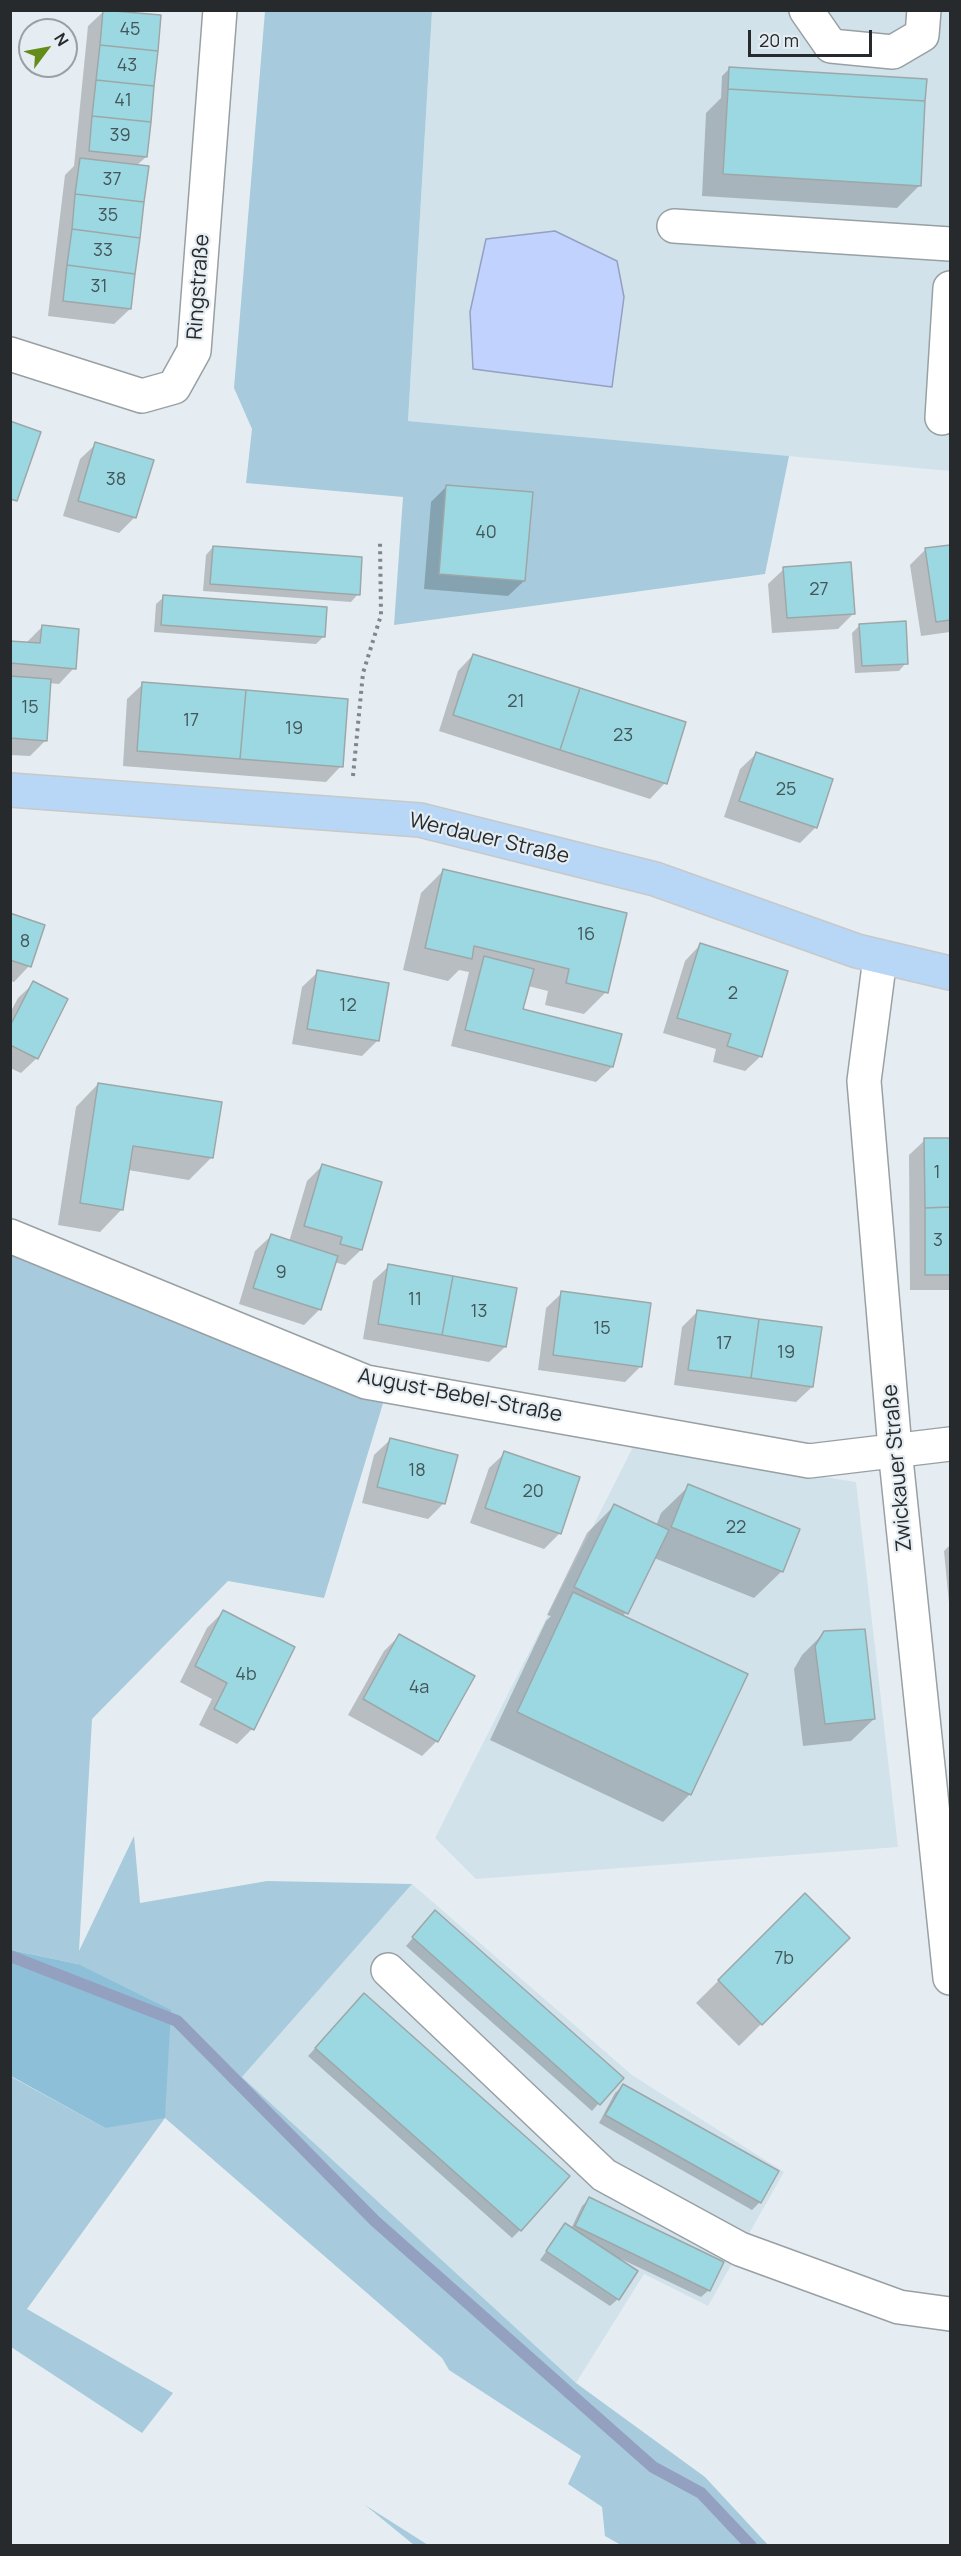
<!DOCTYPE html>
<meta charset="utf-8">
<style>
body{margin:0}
#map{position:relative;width:961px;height:2556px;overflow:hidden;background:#e5edf2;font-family:Manrope,sans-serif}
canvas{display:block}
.frame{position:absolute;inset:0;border:12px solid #272a2c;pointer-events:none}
.north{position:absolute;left:18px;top:18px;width:60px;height:60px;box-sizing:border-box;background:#e5edf2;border:2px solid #999fa3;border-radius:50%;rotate:58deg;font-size:16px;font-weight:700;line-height:24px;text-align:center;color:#272a2c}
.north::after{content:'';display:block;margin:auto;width:21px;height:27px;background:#648c1a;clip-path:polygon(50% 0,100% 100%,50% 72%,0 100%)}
.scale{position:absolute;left:748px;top:30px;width:124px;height:27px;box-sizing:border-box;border:3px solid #272a2c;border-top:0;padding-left:8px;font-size:18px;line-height:21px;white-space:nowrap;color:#272a2c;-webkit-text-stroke:4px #e5edf2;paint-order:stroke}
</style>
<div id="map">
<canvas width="961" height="2556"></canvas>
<div class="frame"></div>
<div class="north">N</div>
<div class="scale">20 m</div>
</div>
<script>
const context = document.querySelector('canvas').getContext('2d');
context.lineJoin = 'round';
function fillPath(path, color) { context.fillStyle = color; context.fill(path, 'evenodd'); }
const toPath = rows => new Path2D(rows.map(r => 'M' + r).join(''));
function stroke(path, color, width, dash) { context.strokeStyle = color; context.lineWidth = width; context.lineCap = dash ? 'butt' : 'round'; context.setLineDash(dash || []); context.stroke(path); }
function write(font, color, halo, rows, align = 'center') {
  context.font = font + ' Manrope,sans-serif'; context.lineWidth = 4.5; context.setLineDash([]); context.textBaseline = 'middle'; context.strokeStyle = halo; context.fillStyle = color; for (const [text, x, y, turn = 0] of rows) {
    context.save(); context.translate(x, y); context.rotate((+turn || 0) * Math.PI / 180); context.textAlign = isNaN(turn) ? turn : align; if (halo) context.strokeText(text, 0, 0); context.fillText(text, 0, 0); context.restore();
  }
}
fillPath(toPath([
 [432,11,950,11,950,471,408,421],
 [633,1447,856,1482,898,1847,476,1879,435,1838],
 [412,1884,632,2075,784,2172,708,2306,644,2274,576,2383,242,2077]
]), '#d2e2eb');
fillPath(toPath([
 [265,11,432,11,408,421,789,456,765,574,394,625,403,497,246,483,252,429,234,388],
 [11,1252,384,1400,324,1598,228,1581,92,1719,79,1951,134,1836,140,1903,267,1881,412,1884,242,2077,576,2383,705,2477,768,2545,621,2545,605,2536,602,2507,568,2484,581,2456,449,2370,442,2358,165,2118,27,2309,173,2393,142,2433,11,2347,10,2076,105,2128,78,1964,11,1950],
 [365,2505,428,2545,414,2545]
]), '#a7cbdc');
fillPath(toPath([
 [11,1950,78,1964,171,2010,165,2118,105,2128,11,2076]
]), '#8dc0d8');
const water = toPath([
 [555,231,617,261,624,297,612,387,473,369,470,312,486,239,555,231]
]);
fillPath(water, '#c2d2ff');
stroke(water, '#94a0c0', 1.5);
fillPath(toPath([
 [104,11,146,157,136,166,130,309,114,324,48,316,65,175,74,166,88,26],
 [730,68,920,185,897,208,702,196,706,113,721,98,722,76],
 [96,444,135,517,119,533,63,516,80,459],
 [447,486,524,581,508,596,424,589,431,502],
 [950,546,950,632,921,636,910,565,926,549],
 [213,547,358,594,351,602,203,591,206,555],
 [784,569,854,613,838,629,772,633,768,584],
 [164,597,324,636,316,644,154,632,156,604],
 [860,625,906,663,899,671,855,673,852,633],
 [42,627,74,668,59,684,49,683,45,741,30,756,10,755,10,642,27,642],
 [473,655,665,783,650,799,439,731,458,671],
 [143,684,341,766,326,782,123,766,127,699],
 [756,754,816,827,800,843,724,817,740,769],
 [443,871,606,992,584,1014,545,1005,548,991,528,986,522,1010,612,1067,596,1082,451,1046,469,972,459,970,448,981,403,970,421,893],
 [10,914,29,966,14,982,10,981],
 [700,945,761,1056,745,1071,713,1062,716,1049,663,1033,685,961],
 [318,972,378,1040,362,1056,292,1044,302,987],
 [34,983,37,1058,21,1073,10,1068,10,1013,18,998],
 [98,1084,212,1157,189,1180,128,1170,122,1209,100,1232,58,1225,76,1107],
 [925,1140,950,1140,950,1290,910,1290,909,1155],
 [322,1166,380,1183,361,1250,345,1265,334,1262,320,1309,304,1325,239,1304,255,1251,271,1236,289,1242,307,1181],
 [389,1266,505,1347,489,1362,363,1339,373,1281],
 [562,1293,641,1366,625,1382,538,1370,546,1308],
 [697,1312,812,1387,796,1402,674,1385,682,1327],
 [390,1440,444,1503,428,1519,362,1503,374,1455],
 [505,1453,560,1533,544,1549,470,1523,489,1468],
 [689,1486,782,1571,754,1598,654,1558,623,1617,690,1794,663,1822,490,1740,546,1621,551,1616,547,1615,587,1533,615,1505,656,1526,661,1513],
 [950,1545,950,1613,944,1551],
 [223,1612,252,1729,237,1744,199,1725,212,1699,180,1682,207,1628],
 [825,1632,874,1719,851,1741,803,1746,794,1669,802,1655],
 [399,1636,437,1741,422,1756,348,1715,384,1651],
 [805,1895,848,1938,739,2046,696,2003],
 [428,1920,599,2103,592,2111,406,1946],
 [357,2002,520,2230,512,2238,308,2056],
 [623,2086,760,2202,752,2210,599,2123,615,2093],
 [589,2199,709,2290,701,2297,619,2258,618,2299,610,2306,540,2260,565,2225,571,2229,582,2206]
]), '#0003');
stroke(toPath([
 [10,1956,177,2021,375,2221,653,2467,701,2493,751,2546]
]), '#94a0c0', 12);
const building = toPath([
 [103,10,161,15,158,51,100,45,103,10],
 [100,45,158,51,154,86,96,80,100,45],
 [729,67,927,79,925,101,728,89,729,67],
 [96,80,154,86,151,122,92,116,96,80],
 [728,89,925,101,921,186,723,174,728,89],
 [92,116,151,122,147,157,89,151,92,116],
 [80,158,149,166,144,202,75,194,80,158],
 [75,194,144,202,140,238,72,229,75,194],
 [72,229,140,238,135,274,67,265,72,229],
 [67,265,135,274,131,309,63,301,67,265],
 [10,421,41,432,17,501,10,499,10,421],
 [95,442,154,460,136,518,78,501,95,442],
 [446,485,533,492,525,581,439,574,446,485],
 [950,545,950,620,936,622,925,548,950,545],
 [213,546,362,557,360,595,210,584,213,546],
 [851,562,855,614,787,618,783,567,851,562],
 [163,595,327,607,325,637,161,625,163,595],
 [906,621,908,664,862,666,859,624,906,621],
 [42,625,79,629,76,669,10,663,10,641,40,643,42,625],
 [473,654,580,688,560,750,453,715,473,654],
 [10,676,51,679,47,741,10,738,10,676],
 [142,682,246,690,240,759,137,751,142,682],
 [580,688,686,722,667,784,560,750,580,688],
 [246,690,348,699,343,767,240,759,246,690],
 [756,752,833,779,817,828,739,801,756,752],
 [443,869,627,913,608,993,566,983,569,969,474,946,472,959,425,948,443,869],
 [10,913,45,925,31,967,10,960,10,913],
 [700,943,788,971,762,1057,727,1046,731,1034,677,1018,700,943],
 [484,956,534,969,523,1009,622,1034,613,1067,465,1030,484,956],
 [317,970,389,983,379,1041,307,1029,317,970],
 [33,981,68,999,38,1059,10,1045,10,1026,33,981],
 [98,1083,222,1102,213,1158,133,1146,123,1210,80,1203,98,1083],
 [924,1138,950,1138,950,1207,925,1208,924,1138],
 [322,1164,382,1182,362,1250,340,1244,342,1237,304,1226,322,1164],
 [950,1207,950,1275,925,1275,925,1208,950,1207],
 [271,1234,338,1256,321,1310,253,1288,271,1234],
 [388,1264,453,1276,442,1335,378,1324,388,1264],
 [453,1276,517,1288,506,1347,442,1335,453,1276],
 [561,1291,651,1303,642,1367,553,1355,561,1291],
 [697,1310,759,1319,751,1378,688,1370,697,1310],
 [759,1319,822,1327,813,1387,751,1378,759,1319],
 [390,1438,458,1455,445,1504,377,1487,390,1438],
 [504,1451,580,1477,561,1534,485,1508,504,1451],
 [688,1484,800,1529,783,1572,671,1527,688,1484],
 [614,1504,669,1530,628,1614,574,1587,614,1504],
 [573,1592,748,1674,691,1795,517,1712,573,1592],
 [223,1610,295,1647,254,1730,214,1709,227,1683,195,1666,223,1610],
 [865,1629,875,1719,825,1724,815,1646,824,1631,865,1629],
 [399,1634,475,1676,438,1742,363,1699,399,1634],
 [805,1893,850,1938,762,2025,718,1980,805,1893],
 [435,1910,624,2078,600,2105,412,1937,435,1910],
 [364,1993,570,2176,521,2231,315,2048,364,1993],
 [623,2084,779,2171,761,2203,605,2115,623,2084],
 [589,2197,724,2262,710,2291,575,2226,589,2197],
 [565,2223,638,2271,619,2300,546,2251,565,2223]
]);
fillPath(building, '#9bd8e2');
stroke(building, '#9ea7a8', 1.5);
const minor = toPath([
 [806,10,831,46,893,52,922,35,924,10],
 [674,226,950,244],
 [10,354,142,396,174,387,194,351,220,10],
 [942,418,950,288],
 [880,958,864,1081,895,1449,950,1978],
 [10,1236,366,1382,809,1461,950,1444],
 [388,1970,604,2175,740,2249,899,2307,950,2314]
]);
const major = toPath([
 [10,790,420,820,655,879,857,951,950,973]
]);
stroke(minor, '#98a0a3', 36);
stroke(major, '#c7c8c8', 36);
stroke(toPath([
 [353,776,363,673,381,615,380,543]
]), '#808689', 4, [3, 4.5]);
stroke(minor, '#fff', 33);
stroke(major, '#b8d7f6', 33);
write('18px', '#44565a', null, [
 ["45",130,30],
 ["43",127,66],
 ["41",123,101],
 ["39",120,136],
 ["37",112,180],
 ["35",108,216],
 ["33",103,251],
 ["31",99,287],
 ["38",116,480],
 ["40",486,533],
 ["27",819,590],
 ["21",516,702],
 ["15",30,708],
 ["17",191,721],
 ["19",294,729],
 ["23",623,736],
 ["25",786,790],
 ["16",586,935],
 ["8",25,942],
 ["2",733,994],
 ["12",348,1006],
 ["1",937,1173],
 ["3",938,1241],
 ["9",281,1273],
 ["11",415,1300],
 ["13",479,1312],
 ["15",602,1329],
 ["17",724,1344],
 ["19",786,1353],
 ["18",417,1471],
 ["20",533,1492],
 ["22",736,1528],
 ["4b",246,1675],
 ["4a",419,1688],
 ["7b",784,1959]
]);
write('21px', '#272a2c', '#e5edf2', [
 ["Ringstraße",199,287,-86],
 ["Werdauer Straße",489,839,13],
 ["August-Bebel-Straße",460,1396,11],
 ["Zwickauer Straße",898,1468,-95]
]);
</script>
